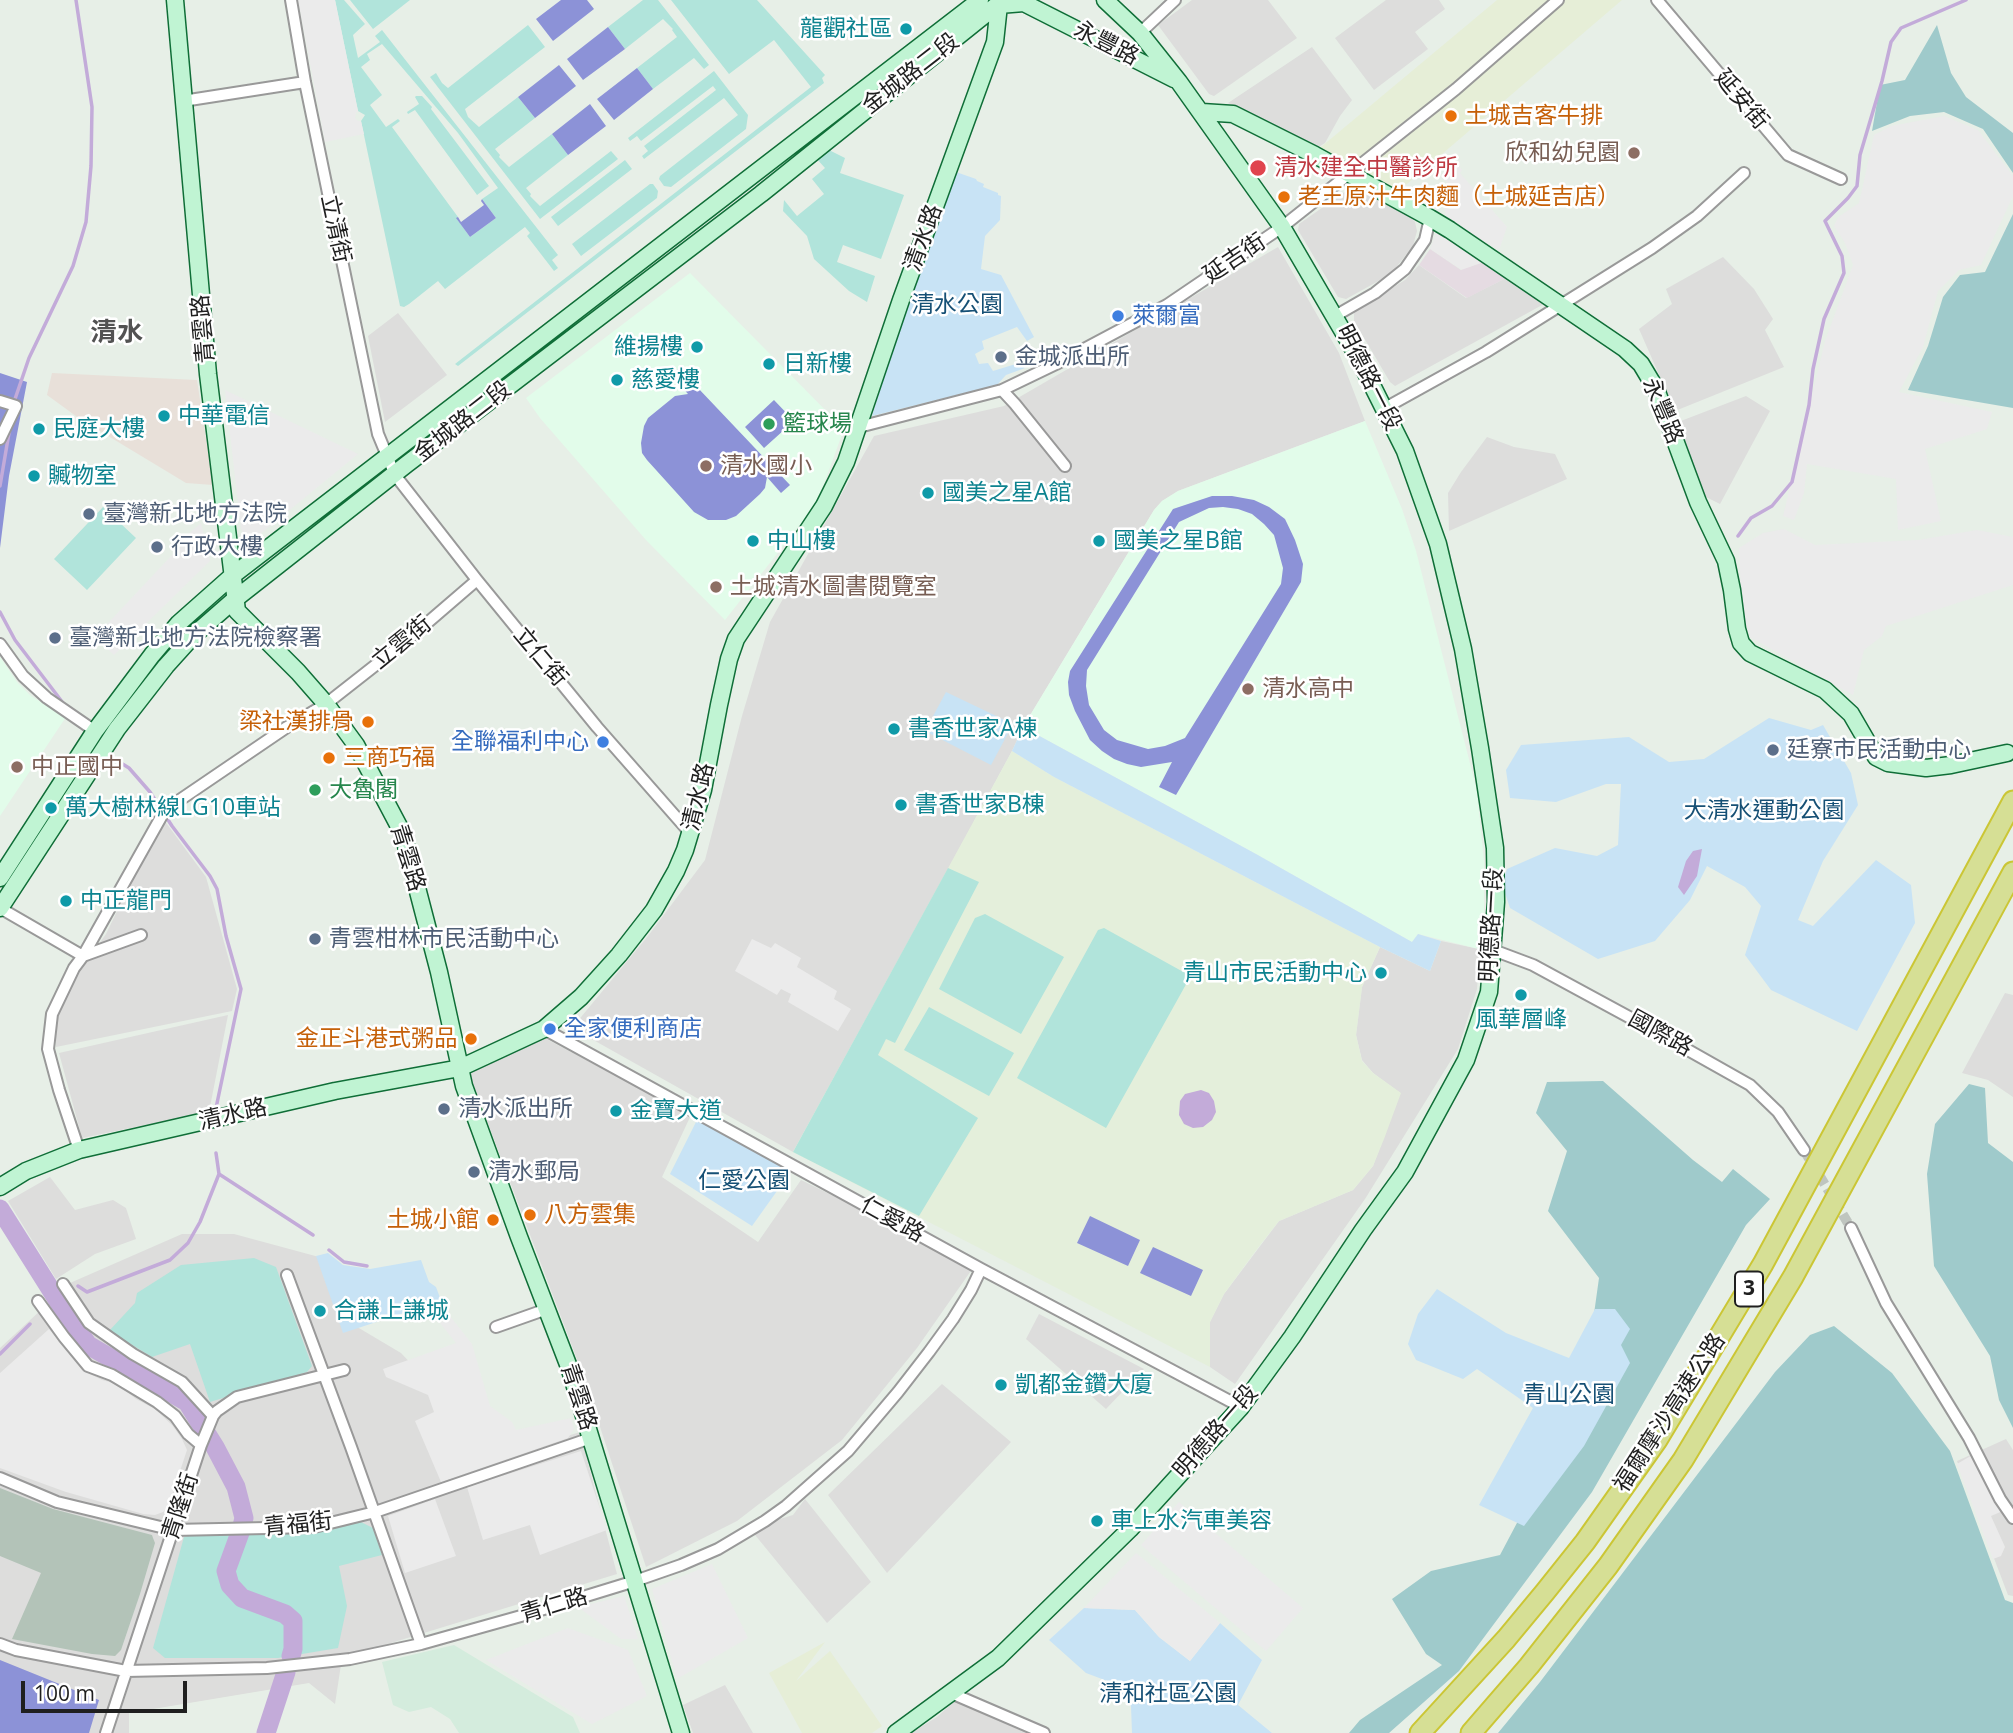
<!DOCTYPE html>
<meta charset="utf-8">
<style>
body{margin:0}
#map{position:relative;width:2013px;height:1733px;overflow:hidden;background:#e7efe7;font-family:"Open Sans",sans-serif}
canvas{display:block}
.scale{position:absolute;left:21px;top:1681px;width:166px;height:32px;box-sizing:border-box;border:4px solid #1f1f1f;border-top:0;padding-left:9px;font-size:21px;line-height:24px;white-space:nowrap;color:#1f1f1f;-webkit-text-stroke:5px #fff;paint-order:stroke}
</style>
<div id="map">
<canvas width="2013" height="1733"></canvas>
<div class="scale">100 m</div>
</div>
<script>
const context = document.querySelector('canvas').getContext('2d');
context.lineJoin = 'round';
function fillPath(path, color) { context.fillStyle = color; context.fill(path, 'evenodd'); }
const toPath = rows => new Path2D(rows.map(r => 'M' + r).join(''));
function stroke(path, color, width, dash) { context.strokeStyle = color; context.lineWidth = width; context.lineCap = dash ? 'butt' : 'round'; context.setLineDash(dash || []); context.stroke(path); }
function write(font, color, halo, rows, align = 'center') {
  context.font = font + ' "Open Sans","Noto Sans TC",sans-serif'; context.lineWidth = 5; context.setLineDash([]); context.textBaseline = 'middle'; context.strokeStyle = halo; context.fillStyle = color; for (const [text, x, y, turn = 0] of rows) {
    context.save(); context.translate(x, y); context.rotate((+turn || 0) * Math.PI / 180); context.textAlign = isNaN(turn) ? turn : align; if (halo) context.strokeText(text, 0, 0); context.fillText(text, 0, 0); context.restore();
  }
}
fillPath(toPath([
 [1192,0,1268,0,1297,38,1214,96,1209,94,1158,25],
 [1386,0,1439,0,1445,9,1415,32,1428,49,1374,90,1335,38],
 [1312,47,1352,100,1340,116,1325,143,1317,148,1228,103],
 [1356,184,1401,207,1415,222,1417,231,1413,246,1391,274,1346,299,1338,297,1298,230,1299,224],
 [1278,247,1339,353,1365,421,1178,491,1162,501,1154,510,1023,727,1012,751,960,848,793,1152,572,1028,648,936,705,860,742,716,770,622,874,436,1004,406],
 [1723,257,1754,289,1773,319,1765,330,1784,367,1675,411,1639,329,1672,304,1666,289],
 [1419,265,1466,298,1510,276,1544,304,1395,386,1390,382,1354,321,1354,311,1405,280],
 [398,313,447,375,385,422,368,336],
 [1746,396,1770,411,1720,504,1700,494,1673,424],
 [1487,437,1514,447,1555,454,1567,479,1449,531,1448,493,1461,472],
 [164,820,206,877,237,989,232,1011,56,1047,56,1014,80,970,106,934,133,878],
 [1441,941,1479,949,1480,952,1477,989,1458,1049,1365,1199,1235,1384,1210,1367,1210,1322,1224,1294,1279,1221,1353,1190,1373,1166,1400,1093,1373,1073,1362,1060,1356,1035,1362,987,1380,947,1430,971],
 [2005,993,2013,995,2013,1097,1988,1080,1962,1073],
 [228,1015,209,1112,82,1138,59,1053],
 [535,1033,691,1115,662,1177,758,1242,801,1180,975,1265,917,1348,842,1440,737,1521,646,1567,583,1375,467,1068],
 [50,1177,75,1210,113,1200,126,1208,136,1239,95,1254,56,1279,8,1201],
 [182,1234,234,1234,319,1257,342,1318,401,1353,500,1457,580,1432,617,1574,342,1658,335,1704,309,1683,129,1713,129,1733,0,1733,0,1348,70,1283],
 [1039,1314,1144,1369,1106,1409,1026,1339],
 [942,1384,1011,1442,887,1573,828,1495],
 [2006,1439,2013,1450,2013,1596,2008,1595,1957,1461],
 [805,1499,871,1582,827,1623,751,1530,757,1526,793,1515],
 [725,1685,753,1733,693,1733,683,1705],
 [956,1700,1031,1733,911,1733,937,1717]
]), '#dddddc');
fillPath(toPath([
 [1497,0,1622,0,1393,196,1315,152],
 [825,1642,796,1681,830,1651,882,1726,872,1733,802,1733,769,1673]
]), '#e6eed7');
fillPath(toPath([
 [52,373,197,380,213,485,186,483,80,419,47,395]
]), '#e8e0d9');
fillPath(toPath([
 [690,273,844,429,817,503,725,620,646,540,540,418,526,398],
 [1365,421,1402,509,1416,551,1477,791,1484,862,1484,914,1479,949,1418,934,1412,942,1256,854,1023,727,1154,510,1162,501,1178,491],
 [0,657,17,682,31,696,66,717,0,816]
]), '#e2fcea');
fillPath(toPath([
 [1012,751,1054,777,1380,947,1362,987,1356,1035,1362,1061,1373,1073,1401,1093,1384,1139,1373,1166,1353,1190,1279,1221,1257,1249,1224,1294,1210,1322,1210,1367,793,1152]
]), '#e4efdb');
fillPath(toPath([
 [0,1488,53,1509,152,1535,153,1538,155,1543,140,1594,121,1650,115,1656,92,1654,12,1639,41,1573,0,1556]
]), '#b3c3b8');
fillPath(toPath([
 [454,1645,573,1717,580,1733,459,1733,450,1719,431,1707,409,1712,393,1705,382,1662]
]), '#d4ecdd');
fillPath(toPath([
 [335,0,344,0,365,24,353,35,358,58,380,42,375,36,382,30,558,255,552,260,558,268,554,271,527,236,530,233,525,227,445,289,438,281,409,304,404,307,400,306,361,121,365,115,358,111],
 [382,44,458,133,498,188,482,199,496,218,470,237,457,219,458,217,392,127,400,121,398,119,386,127,370,105,382,95,361,67,370,60,367,54],
 [350,0,410,0,373,29],
 [643,0,658,0,709,65,704,69,694,58,653,89,637,68,677,37,672,30,673,29,663,19,625,49,608,27],
 [671,0,757,0,825,75,822,78,824,83,458,366,455,364,811,87,774,40,729,74],
 [528,25,545,47,465,109,468,117,479,127,518,97,535,118,495,149,500,155,499,157,509,167,552,134,568,155,526,188,531,194,530,196,540,206,611,151,618,159,540,219,430,77,436,73,442,83,448,88],
 [714,71,748,115,746,129,671,187,664,186,659,179,660,176,738,115,724,98,644,159,642,156,648,151,644,146,716,90,713,86,641,141,637,136,630,141,628,138],
 [416,96,422,96,432,107,431,109,489,186,477,195,415,110,408,114,407,112,419,104,415,97],
 [829,150,845,158,840,173,904,195,881,259,843,245,837,262,875,276,867,302,849,291,814,259,807,236,783,211,784,200,797,216,824,194,812,179,825,168,816,158],
 [625,160,632,169,558,226,551,217],
 [650,184,653,184,658,191,657,198,581,256,572,244],
 [103,507,136,538,87,590,54,559],
 [948,868,979,882,895,1043,886,1039,878,1055,978,1118,919,1216,793,1152],
 [985,914,1064,957,1021,1034,939,989,975,918],
 [1104,928,1187,974,1189,979,1106,1128,1017,1078,1098,930],
 [929,1007,1014,1053,989,1096,904,1050],
 [254,1258,276,1267,312,1366,307,1372,210,1402,190,1344,152,1357,109,1331,135,1303,137,1293,181,1265],
 [359,1521,373,1528,382,1555,339,1566,347,1606,338,1648,278,1658,165,1658,153,1648,184,1537,192,1535,308,1533]
]), '#b1e4db');
fillPath(toPath([
 [1937,25,1951,73,1966,97,2013,133,2013,173,1983,129,1944,112,1910,116,1872,131,1880,85,1905,80],
 [2013,214,2013,408,1908,390,1928,346,1943,297,1960,275,1985,272],
 [1603,1081,1693,1160,1722,1182,1733,1169,1770,1199,1746,1225,1592,1492,1459,1671,1389,1733,1349,1733,1360,1720,1442,1665,1426,1654,1392,1599,1431,1571,1500,1555,1582,1400,1599,1278,1548,1211,1567,1151,1536,1113,1547,1082],
 [1969,1084,1985,1088,1988,1143,2013,1162,2013,1428,1999,1400,1990,1356,1934,1266,1927,1174,1935,1124],
 [1834,1326,1892,1373,1950,1451,2005,1600,2013,1603,2013,1733,1498,1733,1540,1682,1775,1372,1810,1335]
]), '#9fcacb');
fillPath(toPath([
 [956,172,976,179,977,181,984,184,983,187,998,193,998,195,1001,196,1000,220,985,236,981,269,1001,275,1034,337,1027,341,1017,327,982,341,984,349,975,354,979,364,988,363,993,371,1019,363,1025,368,1006,375,997,385,872,416,888,364],
 [946,692,1013,724,991,765,925,731],
 [1769,718,1811,730,1823,725,1851,773,1858,805,1823,861,1798,920,1813,926,1876,860,1911,885,1915,923,1857,1031,1771,990,1745,955,1761,906,1745,887,1707,866,1690,900,1655,941,1598,959,1510,908,1502,884,1507,869,1555,848,1597,856,1618,845,1621,784,1606,784,1556,802,1510,798,1506,770,1521,745,1629,737,1669,762,1704,759],
 [1023,727,1256,854,1412,942,1418,934,1441,941,1430,971,1380,947,1054,777,1012,751],
 [697,1120,792,1170,752,1226,670,1174],
 [328,1253,343,1265,370,1269,421,1260,429,1282,436,1287,445,1311,437,1319,431,1304,343,1333,316,1256],
 [1437,1289,1506,1333,1569,1358,1595,1309,1615,1309,1630,1329,1621,1345,1630,1363,1584,1446,1524,1526,1479,1505,1533,1408,1477,1369,1463,1379,1416,1360,1408,1344,1418,1314],
 [1084,1608,1135,1610,1159,1637,1190,1661,1220,1623,1262,1660,1238,1705,1272,1733,1132,1733,1131,1706,1110,1682,1086,1673,1049,1640]
]), '#c8e3f5');
fillPath(toPath([
 [561,0,587,0,594,9,553,41,536,19],
 [608,27,625,49,583,80,567,59],
 [559,65,576,86,535,118,518,97],
 [637,68,653,89,614,120,597,99],
 [590,104,606,126,568,155,552,134],
 [482,199,496,218,470,237,456,218,458,217,461,222,484,205,481,201],
 [679,368,790,485,781,493,767,477,765,488,760,494,736,516,726,520,708,520,694,512,647,460,642,453,641,443,644,426,648,418,675,396,688,394,672,376],
 [0,373,27,382,9,476,0,548],
 [774,400,794,421,764,448,745,427],
 [1212,496,1232,496,1254,500,1269,507,1285,519,1295,540,1303,564,1301,582,1176,795,1159,787,1172,762,1141,767,1127,764,1114,759,1102,751,1090,740,1075,711,1069,695,1068,682,1070,671,1173,509],
 [1223,507,1238,509,1252,514,1264,524,1274,535,1283,568,1281,584,1185,738,1165,746,1148,749,1117,740,1104,730,1089,705,1086,686,1087,670,1179,522,1209,508],
 [1090,1216,1140,1240,1128,1266,1077,1243],
 [1153,1247,1203,1270,1191,1296,1140,1273],
 [0,1660,99,1700,89,1733,0,1733]
]), '#8c92d7');
fillPath(toPath([
 [298,0,335,0,358,111,356,113,355,118,358,121,361,121,364,134,325,142],
 [1944,116,1978,130,2013,176,2013,196,1981,265,1959,270,1938,291,1923,347,1899,392,1992,412,1987,429,1925,449,1941,521,1898,530,1896,479,1807,464,1804,493,1794,520,1783,516,1825,341,1853,265,1845,243,1834,226,1838,217,1859,203,1874,135,1891,126],
 [1457,163,1462,170,1460,173,1507,227,1499,250,1466,232,1447,217,1444,208,1450,197,1448,185,1442,175],
 [1438,228,1487,261,1462,270,1430,249],
 [225,390,358,454,253,540,246,538,241,529],
 [201,523,210,561,114,655,95,637,188,538,186,536],
 [1784,529,1815,545,1918,540,1977,530,2013,537,2013,585,1886,626,1882,636,1864,650,1853,695,1750,637,1742,613,1739,548,1763,533],
 [752,939,771,948,775,943,801,958,797,967,837,991,834,999,851,1009,838,1031,788,1002,791,994,781,989,777,995,735,971],
 [450,1316,472,1344,490,1406,512,1422,516,1430,571,1418,574,1429,568,1438,441,1482,415,1421,434,1412,428,1395,386,1377,383,1369,456,1343,440,1323],
 [49,1329,82,1370,102,1380,117,1384,136,1399,155,1409,172,1425,182,1439,187,1450,168,1507,163,1512,155,1515,143,1514,66,1492,0,1468,0,1373],
 [581,1451,607,1530,540,1555,530,1525,483,1540,467,1487],
 [1974,1454,2005,1510,1991,1516,2005,1547,2001,1556,1993,1559,1957,1464],
 [435,1499,456,1556,405,1573,388,1516],
 [1179,1502,1303,1608,1266,1651,1141,1545],
 [1136,1553,1220,1623,1190,1661,1159,1637,1135,1610,1084,1608],
 [712,1564,748,1638,677,1679,652,1589],
 [624,1596,638,1639,621,1639,578,1607],
 [568,1628,628,1650,647,1696,592,1724,486,1660]
]), '#ebebeb');
fillPath(toPath([
 [1430,249,1461,270,1487,261,1510,276,1467,298,1419,265]
]), '#e5dbe2');
fillPath(toPath([
 [1702,849,1697,876,1684,895,1678,887,1686,861,1693,851],
 [1201,1090,1209,1093,1214,1101,1216,1112,1212,1120,1203,1127,1193,1128,1184,1124,1179,1115,1180,1101,1185,1094]
]), '#c3abd9');
stroke(toPath([
 [14,402,29,358,73,266,86,222,91,166,92,107,76,0],
 [0,486,10,427],
 [1738,536,1751,518,1772,506,1792,482,1809,405,1813,369,1824,319,1844,273,1842,256,1825,221,1848,198,1857,186,1860,155,1882,81,1891,42,1901,28,1966,0],
 [0,612,15,640,63,703],
 [121,763,129,768,150,792,172,826,210,876,217,889,226,936,241,989,216,1108],
 [219,1174,313,1235],
 [329,1250,344,1262,367,1266],
 [78,1286,87,1292,170,1260,188,1243,200,1222,219,1174,216,1153],
 [0,1354,30,1324]
]), '#c3abd9', 3.5);
stroke(toPath([
 [0,1209,63,1309,88,1345,187,1402,215,1447,236,1487,244,1518,241,1530,226,1571,230,1585,242,1598,285,1614,293,1621,293,1649,291,1656],
 [266,1733,286,1672]
]), '#c3abd9', 19);
stroke(toPath([
 [1804,1150,1851,1228]
]), '#bfc5bf', 10, [10, 5]);
const street = toPath([
 [291,0,305,82,378,434,395,475,477,580,597,727,691,834],
 [1657,0,1788,155,1841,179],
 [1140,33,1175,0],
 [183,101,305,82],
 [1335,316,1375,293,1405,269,1425,240,1430,218],
 [1002,390,1015,404,1065,466],
 [0,401,16,406,0,439],
 [1385,408,1486,352,1652,248,1697,216,1744,173],
 [859,427,1002,390,1056,364,1167,305,1282,227,1456,89,1558,0],
 [0,644,23,676,47,698,95,731],
 [0,908,83,956,141,935],
 [1493,950,1533,965,1640,1023,1750,1085,1778,1112,1804,1150],
 [544,1029,981,1269,1241,1407],
 [79,1150,59,1090,48,1049,52,1014,74,968,83,956,165,810,287,727,326,704,405,642,477,580],
 [1851,1228,1886,1303,1969,1438,2000,1499,2013,1518],
 [287,1275,351,1447,421,1644],
 [63,1284,89,1323,133,1354,182,1382,213,1416],
 [38,1301,64,1337,88,1366,112,1375,157,1402,175,1416,188,1434,201,1445],
 [496,1327,547,1309],
 [0,1478,57,1502,173,1530,314,1527,375,1512,591,1438],
 [0,1644,16,1650,126,1671,267,1668,350,1659,421,1644,521,1616,635,1581,681,1565,718,1549,765,1521,786,1506,848,1451,898,1392,929,1352,953,1319,971,1290,981,1269],
 [951,1693,1044,1733],
 [106,1733,201,1445,213,1416,217,1411,237,1397,344,1370]
]);
const secondary = toPath([
 [175,0,208,374,237,611,298,672,326,704,356,745,403,834,439,972,464,1086,519,1237,569,1367,681,1733],
 [999,5,1024,3,1174,79],
 [1202,112,1233,114,1315,155,1430,218,1450,230,1625,349,1641,364,1656,389,1698,502,1726,561,1732,590,1737,629,1741,643,1750,653,1825,690,1851,714,1876,757,1888,763,1926,768,1951,765,2007,753],
 [0,878,95,731,152,655,179,623,232,576,980,0],
 [0,908,117,729,166,666,194,635,234,600,407,464,761,194,1002,1],
 [0,1187,26,1171,79,1150,335,1091,460,1068,544,1029,581,997,619,955,654,910,676,871,685,850,703,790,719,705,729,659,736,639,824,506,846,462,901,300,995,42,999,5],
 [896,1733,998,1658,1130,1529,1241,1407,1292,1337,1363,1230,1405,1172,1466,1060,1489,992,1496,902,1495,848,1480,748,1463,649,1438,544,1405,451,1359,359,1282,227,1179,82,1140,33,1105,0]
]);
const highway = toPath([
 [1420,1733,1506,1639,1545,1592,1585,1542,1657,1440,1763,1264,2013,801],
 [1471,1733,1529,1666,1608,1566,1683,1460,1793,1277,2013,872]
]);
stroke(street, '#999', 14);
stroke(secondary, '#0f6e37', 19);
stroke(highway, '#cbc635', 23);
stroke(street, '#fff', 10);
stroke(secondary, '#c0f4d3', 16);
stroke(highway, '#d6df95', 19);
for (const [x, y, r, color] of [
 [906,29,7,"#0f9aa8"],
 [1451,116,7,"#e8710a"],
 [1634,153,7,"#8d6e63"],
 [1258,168,9,"#e0444e"],
 [1284,197,7,"#e8710a"],
 [1118,316,7,"#3f7fe0"],
 [697,347,7,"#0f9aa8"],
 [1001,357,7,"#5c6f8a"],
 [769,364,7,"#0f9aa8"],
 [617,380,7,"#0f9aa8"],
 [164,416,7,"#0f9aa8"],
 [769,424,7,"#2e9e5b"],
 [39,429,7,"#0f9aa8"],
 [706,466,7,"#8d6e63"],
 [34,476,7,"#0f9aa8"],
 [928,493,7,"#0f9aa8"],
 [89,514,7,"#5c6f8a"],
 [753,541,7,"#0f9aa8"],
 [1099,541,7,"#0f9aa8"],
 [157,547,7,"#5c6f8a"],
 [716,587,7,"#8d6e63"],
 [55,638,7,"#5c6f8a"],
 [1248,689,7,"#8d6e63"],
 [368,722,7,"#e8710a"],
 [894,729,7,"#0f9aa8"],
 [603,742,7,"#3f7fe0"],
 [1773,750,7,"#5c6f8a"],
 [329,758,7,"#e8710a"],
 [17,767,7,"#8d6e63"],
 [315,790,7,"#2e9e5b"],
 [901,805,7,"#0f9aa8"],
 [51,808,7,"#0f9aa8"],
 [66,901,7,"#0f9aa8"],
 [315,939,7,"#5c6f8a"],
 [1381,973,7,"#0f9aa8"],
 [1521,995,7,"#0f9aa8"],
 [550,1029,7,"#3f7fe0"],
 [471,1039,7,"#e8710a"],
 [444,1109,7,"#5c6f8a"],
 [616,1111,7,"#0f9aa8"],
 [474,1172,7,"#5c6f8a"],
 [530,1215,7,"#e8710a"],
 [493,1220,7,"#e8710a"],
 [320,1311,7,"#0f9aa8"],
 [1001,1385,7,"#0f9aa8"],
 [1097,1521,7,"#0f9aa8"]
]) { const dot = new Path2D(); dot.arc(x, y, r, 0, 2 * Math.PI); context.fillStyle = color; context.fill(dot); stroke(dot, '#fff', 2.5); }
for (const [x, y, w] of [
 [1749,1289,28]
]) { const box = new Path2D(); box.roundRect(x - w / 2, y - 17.5, w, 35, 5); context.fillStyle = '#fff'; context.fill(box); stroke(box, '#1f1f1f', 2); }
write('bold 21px', '#1f1f1f', null, [
 ["3",1749,1289]
]);
write('23px', '#0d838f', '#fff', [
 ["龍觀社區",892,29,"right"],
 ["維揚樓",683,347,"right"],
 ["日新樓",783,364],
 ["慈愛樓",631,380],
 ["中華電信",178,416],
 ["民庭大樓",53,429],
 ["贓物室",48,476],
 ["國美之星A館",942,493],
 ["中山樓",767,541],
 ["國美之星B館",1113,541],
 ["書香世家A棟",908,729],
 ["書香世家B棟",915,805],
 ["萬大樹林線LG10車站",65,808],
 ["中正龍門",80,901],
 ["青山市民活動中心",1367,973,"right"],
 ["風華層峰",1521,1020,"center"],
 ["金寶大道",630,1111],
 ["合謙上謙城",334,1311],
 ["凱都金鑽大廈",1015,1385],
 ["車上水汽車美容",1111,1521]
], 'left');
write('23px', '#1f1f1f', '#fff', [
 ["永豐路",1106,44,27],
 ["金城路二段",911,74,-38],
 ["延安街",1741,100,50],
 ["立清街",335,229,78],
 ["清水路",924,238,-70],
 ["延吉街",1235,259,-34],
 ["青雲路",204,329,-95],
 ["明德路一段",1368,378,63],
 ["永豐路",1662,411,67],
 ["金城路二段",463,422,-38],
 ["立雲街",402,643,-39],
 ["立仁街",540,657,50],
 ["清水路",699,797,-77],
 ["青雲路",407,858,73],
 ["明德路一段",1492,925,-87],
 ["國際路",1660,1034,29],
 ["清水路",233,1115,-13],
 ["仁愛路",892,1220,29],
 ["青雲路",578,1397,72],
 ["福爾摩沙高速公路",1670,1413,-57],
 ["明德路一段",1216,1432,-49],
 ["青隆街",181,1507,-72],
 ["青福街",298,1525,-6],
 ["青仁路",554,1606,-17]
]);
write('23px', '#c56008', '#fff', [
 ["土城吉客牛排",1465,116],
 ["老王原汁牛肉麵（土城延吉店）",1298,197],
 ["梁社漢排骨",354,722,"right"],
 ["三商巧福",343,758],
 ["金正斗港式粥品",457,1039,"right"],
 ["八方雲集",544,1215],
 ["土城小館",479,1220,"right"]
], 'left');
write('23px', '#785e54', '#fff', [
 ["欣和幼兒園",1620,153,"right"],
 ["清水國小",720,466],
 ["土城清水圖書閱覽室",730,587],
 ["清水高中",1262,689],
 ["中正國中",31,767]
], 'left');
write('23px', '#be3a42', '#fff', [
 ["清水建全中醫診所",1274,168]
], 'left');
write('23px', '#165075', '#fff', [
 ["清水公園",957,305],
 ["大清水運動公園",1764,811],
 ["仁愛公園",744,1181],
 ["青山公園",1569,1395],
 ["清和社區公園",1168,1694]
]);
write('23px', '#366cbe', '#fff', [
 ["萊爾富",1132,316],
 ["全聯福利中心",589,742,"right"],
 ["全家便利商店",564,1029]
], 'left');
write('23px', '#4e5e75', '#fff', [
 ["金城派出所",1015,357],
 ["臺灣新北地方法院",103,514],
 ["行政大樓",171,547],
 ["臺灣新北地方法院檢察署",69,638],
 ["廷寮市民活動中心",1787,750],
 ["青雲柑林市民活動中心",329,939],
 ["清水派出所",458,1109],
 ["清水郵局",488,1172]
], 'left');
write('23px', '#27864d', '#fff', [
 ["籃球場",783,424],
 ["大魯閣",329,790]
], 'left');
write('bold 26px', '#525252', '#fff', [
 ["清水",117,334]
]);
</script>
